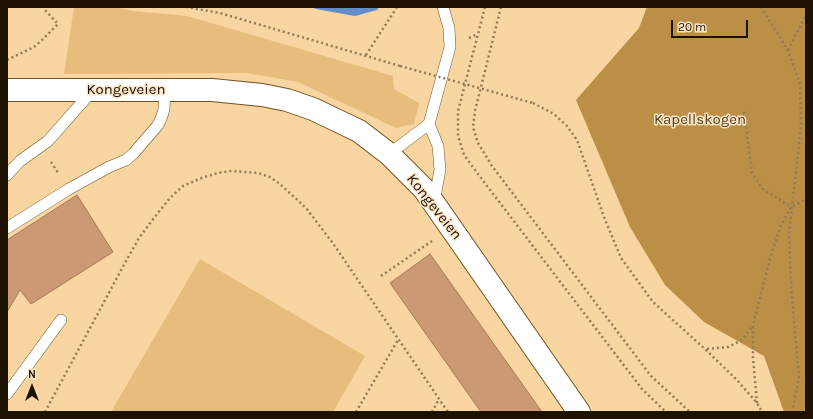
<!DOCTYPE html>
<style>
body{margin:0}
#map{position:relative;width:813px;height:419px;overflow:hidden;background:#f8d5a1;font-family:Karla,sans-serif}
canvas{display:block}
.frame{position:absolute;inset:0;border:8px solid #1d1100;pointer-events:none}
.north{position:absolute;left:12px;top:367px;width:40px;height:40px;-webkit-text-stroke:3px #fae5c6;paint-order:stroke;rotate:0deg;font-size:11px;font-weight:700;line-height:16px;text-align:center;color:#1d1100}
.north::after{content:'';display:block;margin:auto;width:14px;height:18px;background:#1d1100;clip-path:polygon(50% 0,100% 100%,50% 72%,0 100%)}
.scale{position:absolute;left:671px;top:20px;width:77px;height:18px;box-sizing:border-box;border:2px solid #1d1100;border-top:0;padding-left:5px;font-size:12px;line-height:14px;white-space:nowrap;color:#1d1100;-webkit-text-stroke:3px #fae5c6;paint-order:stroke}
</style>
<div id="map">
<canvas width="813" height="419"></canvas>
<div class="frame"></div>
<div class="north">N</div>
<div class="scale">20 m</div>
</div>
<script>
const context = document.querySelector('canvas').getContext('2d');
context.lineJoin = 'round';
function fillPath(path, color) { context.fillStyle = color; context.fill(path, 'evenodd'); }
const toPath = rows => new Path2D(rows.map(r => 'M' + r).join(''));
function stroke(path, color, width, dash) { context.strokeStyle = color; context.lineWidth = width; context.lineCap = dash ? 'butt' : 'round'; context.setLineDash(dash || []); context.stroke(path); }
function write(font, color, halo, rows, align = 'center') {
  context.font = font + ' Karla,sans-serif'; context.lineWidth = 3; context.setLineDash([]); context.textBaseline = 'middle'; context.strokeStyle = halo; context.fillStyle = color; for (const [text, x, y, turn = 0] of rows) {
    context.save(); context.translate(x, y); context.rotate((+turn || 0) * Math.PI / 180); context.textAlign = isNaN(turn) ? turn : align; if (halo) context.strokeText(text, 0, 0); context.fillText(text, 0, 0); context.restore();
  }
}
fillPath(toPath([
 [74,7,114,7,133,11,187,16,393,76,394,89,419,103,414,124,396,128,298,82,247,73,64,74],
 [200,259,365,356,333,412,111,412]
]), '#e6bd7c');
fillPath(toPath([
 [647,7,806,7,806,412,784,412,764,356,704,322,665,285,630,227,576,100,639,28]
]), '#bb8f46');
fillPath(toPath([
 [309,7,379,7,377,10,355,16,321,10]
]), '#638cca');
const building = toPath([
 [77,195,113,252,31,304,20,290,7,312,7,240,77,195],
 [430,254,542,412,481,412,390,283,430,254]
]);
fillPath(building, '#cb9a75');
stroke(building, '#a87955', 1);
const service = toPath([
 [429,124,438,146,440,170,434,202],
 [389,154,429,124,450,47,449,28,443,7],
 [7,175,20,161,48,141,93,90],
 [7,228,69,189,109,167,126,160,133,154,158,125,162,116,164,109,165,90],
 [7,394,61,320]
]);
const minor = toPath([
 [7,90,212,90,262,95,287,100,313,109,359,131,389,154,424,189,579,412]
]);
stroke(service, '#6f521f', 12);
stroke(minor, '#6f521f', 24);
stroke(toPath([
 [186,7,220,13,400,66],
 [485,7,458,111,458,136,464,155,484,182,642,389,666,412],
 [501,7,475,111,473,127,478,143,492,166,651,376,690,412],
 [761,7,788,50,800,84,801,126,789,233,791,286,799,378,792,412],
 [469,38,478,34],
 [788,50,806,15],
 [366,55,397,7],
 [7,60,34,47,43,39,58,24,45,10],
 [533,103,554,114,567,126,577,140,604,217,621,258,653,302,706,350,737,380,757,403,762,412],
 [744,112,752,173,763,189,791,207],
 [51,162,59,174],
 [381,276,432,241],
 [707,349,728,347,742,340,753,326],
 [757,403,753,358,753,325,771,255,780,228,791,207,806,199],
 [45,412,126,261,139,238,154,218,170,198,183,186,204,177,218,173,231,171,258,173,270,177,280,184,306,208,332,242,448,412],
 [356,412,398,340],
 [432,412,439,399]
]), '#927a56', 2.5, [2, 3]);
stroke(service, '#fff', 11);
stroke(minor, '#fff', 22);
stroke(toPath([
 [400,66,533,103]
]), '#927a56', 2.5, [2, 3]);
write('15px', '#1d1100', '#fae5c6', [
 ["Kongeveien",126,90],
 ["Kongeveien",434,207,52]
]);
write('15px', '#503c1d', '#fae5c6', [
 ["Kapellskogen",700,120]
]);
</script>
